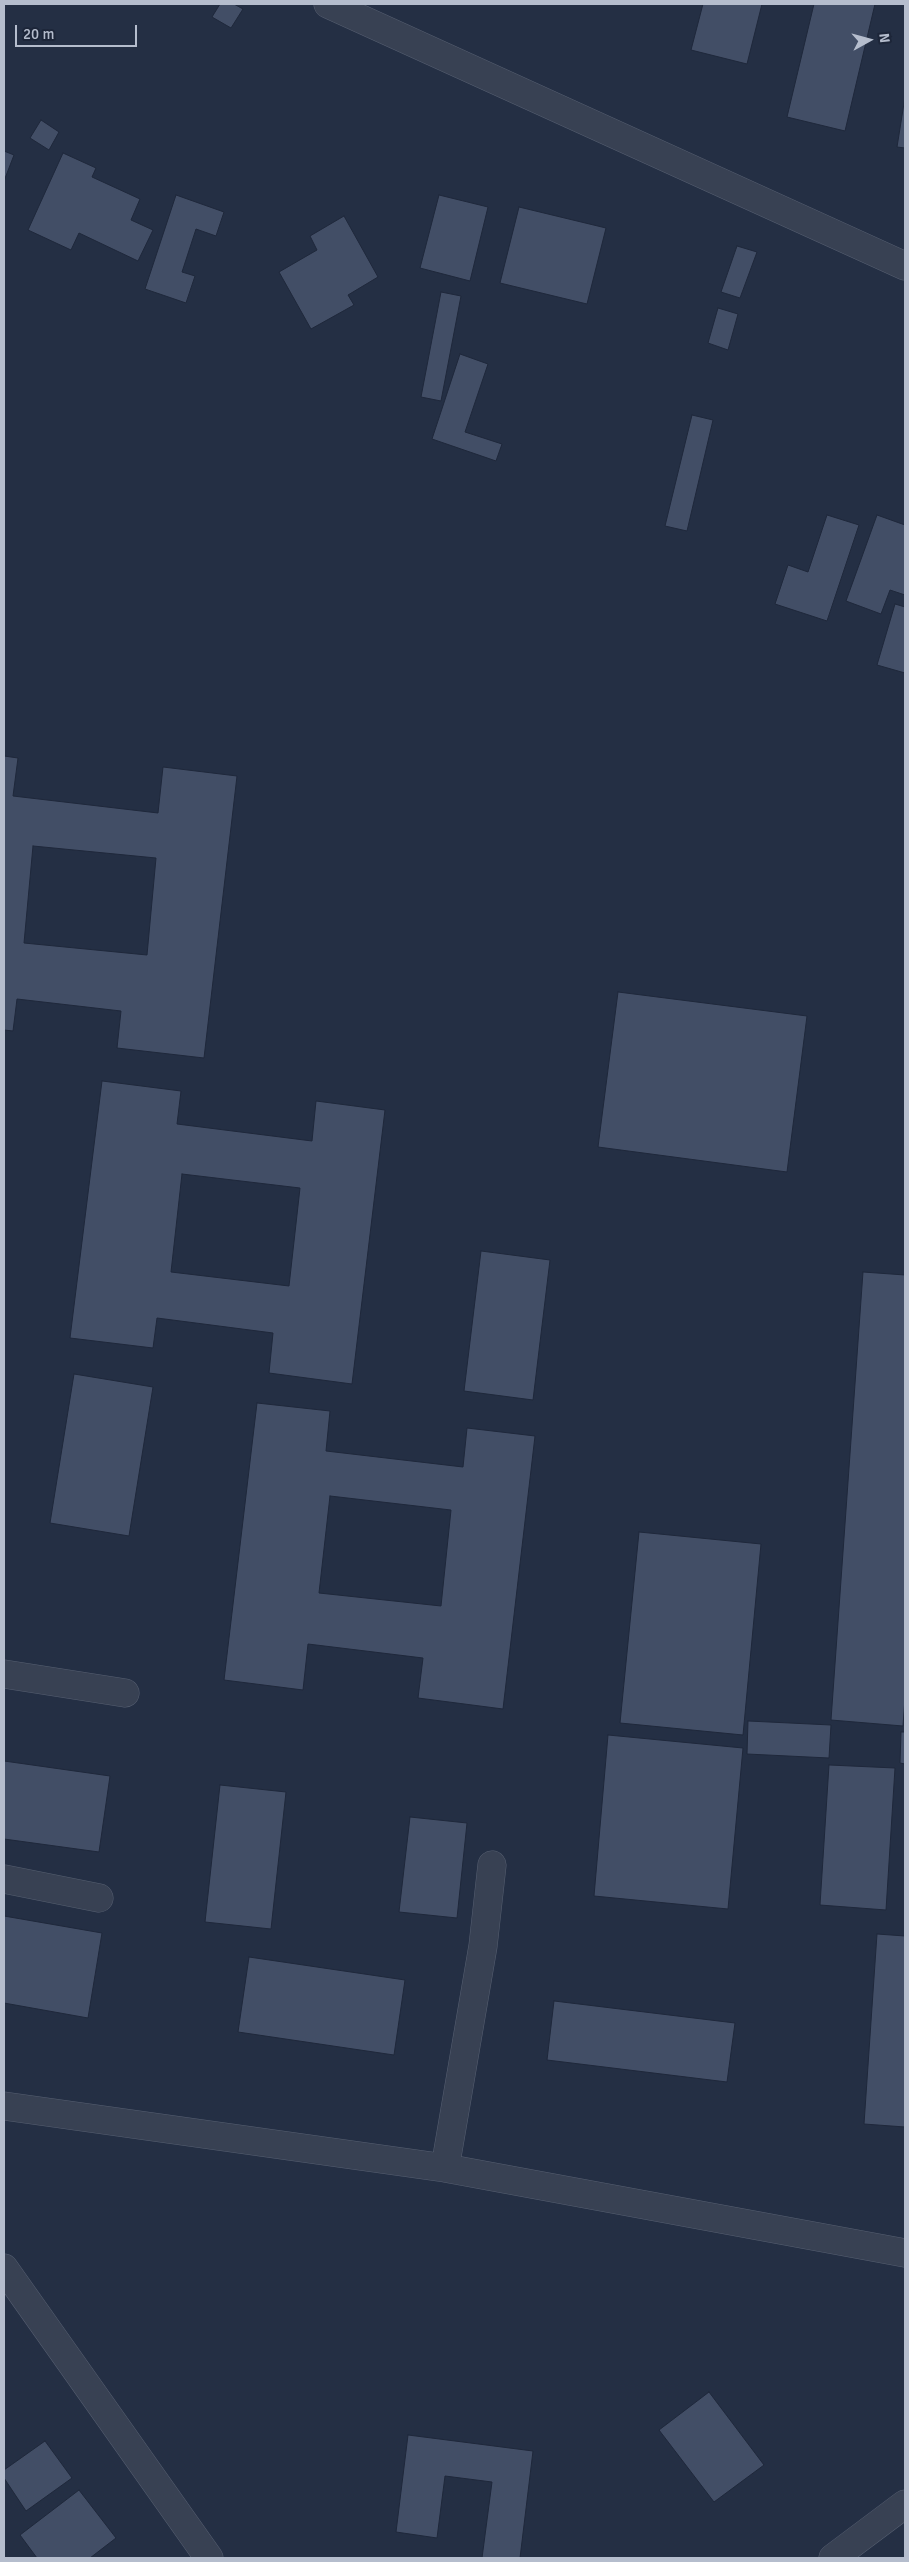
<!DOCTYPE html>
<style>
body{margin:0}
#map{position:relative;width:909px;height:2562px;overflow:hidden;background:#242f44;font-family:Signika,sans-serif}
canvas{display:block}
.frame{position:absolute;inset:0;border:5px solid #b5bdcd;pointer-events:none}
.north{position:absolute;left:844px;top:15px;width:50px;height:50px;-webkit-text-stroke:4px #1d2639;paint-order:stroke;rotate:83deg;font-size:14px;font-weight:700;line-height:20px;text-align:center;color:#b5bdcd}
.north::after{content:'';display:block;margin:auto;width:18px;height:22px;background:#b5bdcd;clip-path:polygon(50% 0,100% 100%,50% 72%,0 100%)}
.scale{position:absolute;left:15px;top:25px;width:122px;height:22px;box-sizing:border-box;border:2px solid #b5bdcd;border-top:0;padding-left:6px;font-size:15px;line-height:18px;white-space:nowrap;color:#b5bdcd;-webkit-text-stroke:4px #1d2639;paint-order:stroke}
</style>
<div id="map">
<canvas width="909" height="2562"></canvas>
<div class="frame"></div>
<div class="north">N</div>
<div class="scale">20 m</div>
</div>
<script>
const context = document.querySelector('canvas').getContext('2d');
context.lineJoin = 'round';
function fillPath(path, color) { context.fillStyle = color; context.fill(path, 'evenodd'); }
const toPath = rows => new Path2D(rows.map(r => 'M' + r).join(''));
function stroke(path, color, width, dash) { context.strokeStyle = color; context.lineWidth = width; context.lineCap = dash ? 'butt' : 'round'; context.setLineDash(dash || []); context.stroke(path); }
const building = toPath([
 [220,4,234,4,243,9,231,28,212,17,220,4],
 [703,4,762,4,747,64,691,50,703,4],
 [814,4,875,4,845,131,787,117,814,4],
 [905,97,905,148,897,147,905,97],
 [41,120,59,132,49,150,30,138,41,120],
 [4,151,14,155,4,181,4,151],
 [63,153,96,168,92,177,140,199,131,220,153,230,138,261,79,233,71,250,28,230,63,153],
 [176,195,224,212,216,236,196,229,182,272,195,276,186,303,145,289,176,195],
 [439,195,488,207,470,281,420,268,439,195],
 [519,207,606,228,587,304,500,283,519,207],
 [344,216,378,277,348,295,354,305,311,329,279,272,317,250,310,236,344,216],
 [737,246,757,252,740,298,721,292,737,246],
 [441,292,461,296,441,401,421,397,441,292],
 [718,308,738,314,728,350,708,343,718,308],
 [460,354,488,364,465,432,502,444,496,461,432,439,460,354],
 [692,415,713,420,687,531,665,526,692,415],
 [827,515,859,525,827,621,775,604,788,565,808,572,827,515],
 [877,515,905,525,905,595,890,590,881,614,846,601,877,515],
 [895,604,905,607,905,673,877,665,895,604],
 [4,756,18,758,13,796,158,813,163,767,237,776,204,1058,117,1048,121,1011,17,999,13,1031,4,1030,4,756],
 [33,846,156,858,147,955,24,943,33,846],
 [618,992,807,1016,787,1172,598,1147,618,992],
 [102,1081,181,1091,177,1124,312,1141,316,1101,385,1110,352,1384,269,1373,273,1333,157,1318,153,1348,70,1338,102,1081],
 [182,1174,300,1188,289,1286,171,1272,182,1174],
 [481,1251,550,1260,533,1400,464,1391,481,1251],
 [863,1272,905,1275,905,1698,903,1726,831,1720,863,1272],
 [74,1374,153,1387,129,1536,50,1523,74,1374],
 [257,1403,330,1411,326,1451,463,1467,467,1428,535,1436,503,1709,418,1698,423,1658,308,1644,303,1690,224,1680,257,1403],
 [330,1496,451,1510,441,1606,319,1593,330,1496],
 [639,1532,761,1544,743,1735,620,1723,639,1532],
 [748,1721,831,1725,829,1758,747,1754,748,1721],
 [901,1732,905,1732,905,1764,900,1763,901,1732],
 [608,1735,743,1748,728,1909,594,1896,608,1735],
 [4,1761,110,1776,99,1852,4,1839,4,1761],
 [829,1765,895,1768,886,1910,820,1905,829,1765],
 [220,1785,286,1792,271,1929,205,1922,220,1785],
 [410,1817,467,1823,457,1918,399,1912,410,1817],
 [4,1916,102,1933,88,2018,4,2003,4,1916],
 [877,1934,905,1936,905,2127,864,2124,877,1934],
 [249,1957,405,1980,394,2055,238,2032,249,1957],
 [554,2001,735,2023,727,2082,547,2060,554,2001],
 [709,2392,764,2465,714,2502,659,2430,709,2392],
 [408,2435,533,2451,520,2558,482,2558,492,2482,445,2476,437,2538,396,2532,408,2435],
 [45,2441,72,2478,26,2511,4,2478,4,2470,45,2441],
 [79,2490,116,2538,90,2558,37,2558,20,2535,79,2490]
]);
fillPath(building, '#424e66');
stroke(building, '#1f283b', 1);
const minor = toPath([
 [328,4,905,266],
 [4,1674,125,1693],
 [4,1879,99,1898],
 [4,2106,445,2168,905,2253],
 [445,2168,483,1946,492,1865],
 [4,2268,209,2558],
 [833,2558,905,2504]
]);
stroke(minor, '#565f71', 29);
stroke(minor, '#384153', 28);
</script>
